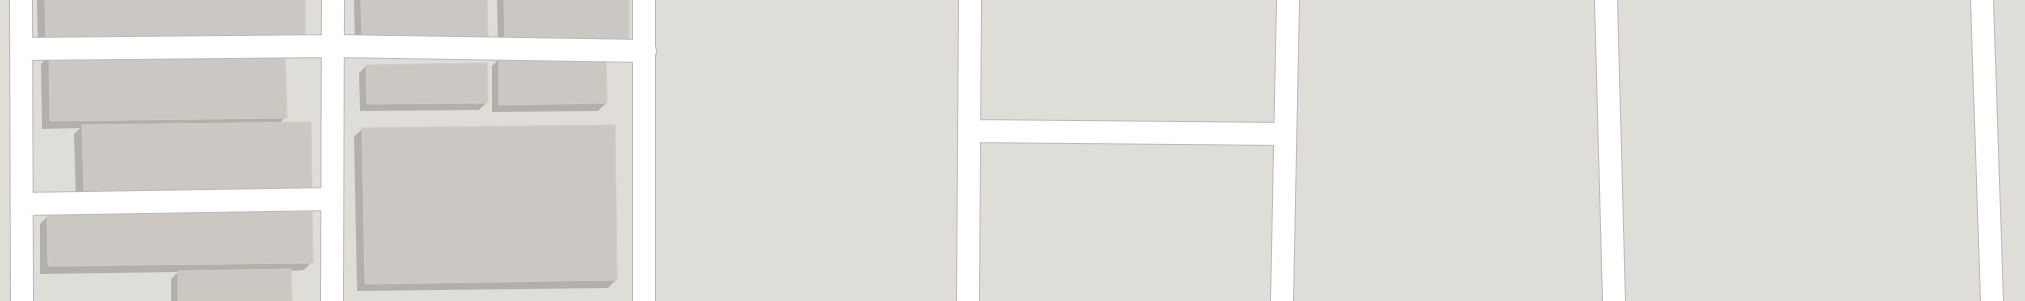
<!DOCTYPE html>
<style>
body{margin:0}
canvas{display:block;background:#eeebe3}
</style>
<canvas width="2025" height="301"></canvas>
<script>
const context = document.querySelector('canvas').getContext('2d');
context.lineJoin = 'round';
function fillPath(path, color) { context.fillStyle = color; context.fill(path, 'evenodd'); }
const toPath = rows => new Path2D(rows.map(r => 'M' + r).join(''));
function stroke(path, color, width, dash) { context.strokeStyle = color; context.lineWidth = width; context.lineCap = dash ? 'butt' : 'round'; context.setLineDash(dash || []); context.stroke(path); }
fillPath(toPath([
 [0,0,2025,0,2025,301,0,301]
]), '#dfddd7');
fillPath(toPath([
 [37,0,304,0,38,49],
 [354,0,486,0,355,49],
 [497,0,628,0,498,52],
 [49,55,285,117,280,123,76,202,74,134,80,128,42,129,41,64],
 [605,57,606,103,598,111,492,112,492,66,499,59],
 [366,66,487,102,479,110,360,111,359,73],
 [362,129,616,280,608,288,357,291,354,137],
 [48,216,312,262,304,270,290,271,291,301,171,301,171,279,178,272,40,274,40,224]
]), '#0003');
const building = toPath([
 [45,0,305,0,305,37,46,41,45,0],
 [361,0,487,0,488,39,362,41,361,0],
 [504,0,629,0,629,43,505,45,504,0],
 [285,51,287,118,50,121,49,54,285,51],
 [606,56,607,103,499,105,499,58,606,56],
 [487,63,488,103,367,104,366,65,487,63],
 [311,122,312,191,84,194,82,125,311,122],
 [615,125,617,280,365,284,362,128,615,125],
 [312,211,313,263,48,266,47,215,312,211],
 [291,269,292,301,178,301,178,271,291,269]
]);
fillPath(building, '#cbc7c2');
stroke(building, '#d3ccc1', 1);
const minor = toPath([
 [21,0,22,301],
 [644,0,644,301],
 [1606,0,1614,301],
 [1982,0,1992,301],
 [23,49,334,46,645,51],
 [970,131,1285,134],
 [22,204,332,199],
 [332,301,333,0],
 [968,301,970,0],
 [1282,301,1288,0]
]);
stroke(minor, '#b5b9bd', 24);
stroke(minor, '#fff', 22);
</script>
